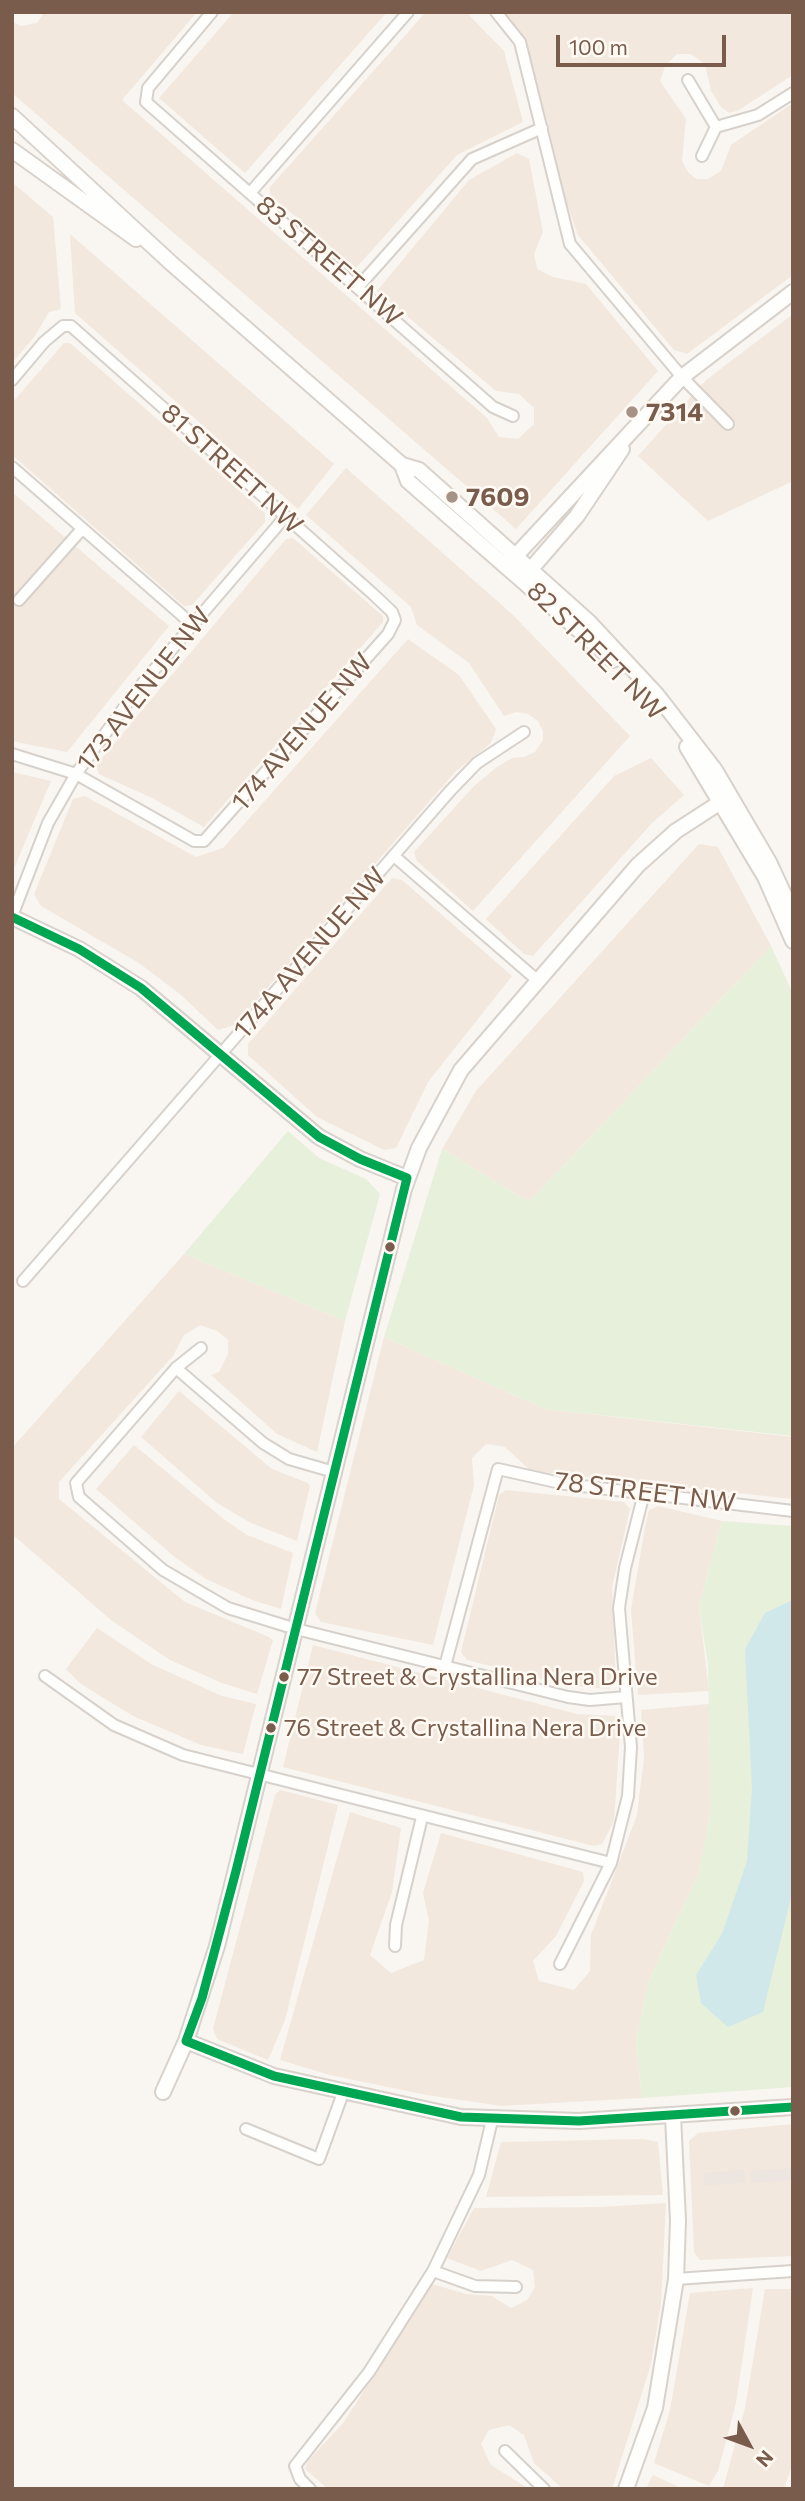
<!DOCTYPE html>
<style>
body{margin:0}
#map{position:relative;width:805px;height:2501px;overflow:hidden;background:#f9f5f0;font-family:Commissioner,sans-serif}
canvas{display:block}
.frame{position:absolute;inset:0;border:14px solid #7a5c4d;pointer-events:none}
.north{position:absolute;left:714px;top:2410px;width:70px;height:70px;-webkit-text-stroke:5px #fffaf3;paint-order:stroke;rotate:131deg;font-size:19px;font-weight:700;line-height:28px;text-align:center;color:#7a5c4d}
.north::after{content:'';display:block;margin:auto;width:24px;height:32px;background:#7a5c4d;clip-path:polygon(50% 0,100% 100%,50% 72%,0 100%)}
.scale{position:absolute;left:556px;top:35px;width:170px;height:32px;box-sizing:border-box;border:4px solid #7a5c4d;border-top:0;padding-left:9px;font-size:21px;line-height:24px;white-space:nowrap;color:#7a5c4d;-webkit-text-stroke:5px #fffaf3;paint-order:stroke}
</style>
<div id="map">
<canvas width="805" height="2501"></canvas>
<div class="frame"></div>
<div class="north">N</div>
<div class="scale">100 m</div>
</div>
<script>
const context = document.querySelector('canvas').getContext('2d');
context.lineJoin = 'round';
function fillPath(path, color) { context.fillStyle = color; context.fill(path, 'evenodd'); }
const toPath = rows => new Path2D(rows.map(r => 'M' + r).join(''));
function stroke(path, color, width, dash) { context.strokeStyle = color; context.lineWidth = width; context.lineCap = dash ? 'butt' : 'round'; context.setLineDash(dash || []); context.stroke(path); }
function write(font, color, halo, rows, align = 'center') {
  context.font = font + ' Commissioner,sans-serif'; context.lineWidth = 5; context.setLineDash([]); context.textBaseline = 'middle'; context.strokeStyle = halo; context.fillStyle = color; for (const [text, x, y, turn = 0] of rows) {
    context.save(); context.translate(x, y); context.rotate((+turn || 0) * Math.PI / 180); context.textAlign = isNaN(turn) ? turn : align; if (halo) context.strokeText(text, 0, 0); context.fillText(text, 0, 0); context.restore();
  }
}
fillPath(toPath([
 [44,12,197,12,122,100,487,418,499,437,518,439,534,424,534,408,519,394,496,391,377,291,469,180,517,153,529,159,543,232,534,254,537,269,553,277,586,284,658,371,516,529,12,93,12,22,21,26,37,23],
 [234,12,387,12,245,173,159,98],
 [426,12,466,12,504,51,523,122,457,155,356,268,270,195,270,187],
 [504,12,793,12,793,75,739,110,729,113,721,107,711,91,705,64,691,54,677,54,665,66,660,81,686,119,682,161,688,172,696,179,708,179,721,171,731,145,793,103,793,275,687,354,674,350,578,235,564,196,547,120,521,33],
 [12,182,53,217,61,309,49,312,35,336,12,363],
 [70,234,334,464,298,509,75,313],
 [793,314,793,481,708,521,638,456,706,380],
 [64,343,70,343,265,513,265,522,192,605,184,606,12,455,12,403],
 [346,468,512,614,630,736,473,911,417,861,414,852,475,785,497,767,512,758,524,757,535,752,543,740,543,731,538,721,528,714,516,712,504,716,469,663,417,625,411,607,306,515],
 [12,492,169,626,67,752,12,741],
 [293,538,383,616,383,622,204,827,152,798,99,774,96,765,286,539],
 [408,639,459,675,496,729,494,735,490,744,455,772,235,1025,218,1030,181,995,139,963,41,906,34,894,73,799,85,796,196,857,223,848],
 [651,758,684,795,652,823,533,956,524,954,486,919,614,776],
 [12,772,51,781,12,873],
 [699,844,718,847,771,946,529,1202,442,1149,476,1091],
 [392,878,402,880,512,976,428,1082,396,1148,384,1150,317,1117,248,1055,248,1044],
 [184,1254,345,1321,317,1452,277,1434,211,1375,219,1372,228,1354,228,1340,217,1331,200,1325,184,1335,173,1356,59,1482,59,1499,185,1602,269,1637,273,1640,257,1694,222,1683,170,1660,111,1620,12,1534,12,1448],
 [384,1337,545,1409,793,1437,793,1499,531,1471,505,1447,486,1444,472,1458,474,1485,433,1645,321,1622,315,1613],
 [179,1391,272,1469,308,1483,310,1486,297,1541,251,1523,217,1503,141,1437],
 [134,1445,225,1520,247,1535,293,1553,281,1609,252,1600,206,1579,176,1558,96,1489],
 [506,1490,624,1502,630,1509,612,1587,616,1682,609,1689,565,1685,467,1660,461,1652,499,1495],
 [658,1506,722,1521,699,1607,709,1691,638,1695,631,1610,645,1527,649,1510],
 [97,1628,151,1664,222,1696,256,1704,243,1754,201,1745,133,1716,81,1684,66,1669],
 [313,1645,577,1714,615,1716,620,1733,614,1821,602,1844,594,1846,283,1767],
 [709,1704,711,1810,699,1873,649,1980,636,2040,642,2098,501,2106,427,2095,330,2075,280,2060,350,1812,401,1828,392,1892,370,1955,391,1973,424,1960,429,1920,423,1893,441,1833,583,1872,584,1881,556,1936,533,1961,539,1981,574,1990,590,1971,591,1935,637,1815,644,1758,641,1710],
 [280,1790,338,1805,285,2020,268,2060,217,2039,213,2029,275,1795],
 [793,2124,793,2256,700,2260,694,2252,689,2141,698,2133],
 [643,2139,658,2142,663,2195,486,2197,501,2142],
 [666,2203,661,2303,651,2364,612,2489,563,2489,534,2463,524,2435,509,2425,489,2430,481,2444,491,2465,529,2489,328,2489,305,2469,308,2461,344,2422,432,2284,466,2294,492,2296,511,2308,527,2300,535,2287,533,2270,512,2260,481,2271,447,2258,474,2208,600,2207],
 [753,2288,736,2403,718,2471,709,2486,654,2463,670,2410,690,2293],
 [765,2289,793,2289,793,2462,784,2489,723,2489,745,2408],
 [653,2475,683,2489,646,2489]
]), '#f2e8de');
fillPath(toPath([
 [792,2168,792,2180,752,2183,750,2171],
 [744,2170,745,2183,705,2185,703,2173]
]), '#ede5e0');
fillPath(toPath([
 [771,946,793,994,793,1436,545,1409,384,1337,442,1149,529,1202],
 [288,1131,319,1158,366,1179,380,1194,345,1321,184,1254],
 [722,1521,793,1526,793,2087,642,2098,636,2040,649,1980,699,1873,711,1810,708,1665,699,1607]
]), '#e7f0db');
fillPath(toPath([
 [793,1600,793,1889,763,2012,728,2027,701,2003,696,1975,722,1934,747,1861,752,1788,745,1649,765,1613]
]), '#d0e8ea');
const street = toPath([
 [212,12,148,88,146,102,493,407,513,416],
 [496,12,520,42,570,244,682,377,728,424],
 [688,80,716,127,702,156],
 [716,127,758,115,793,93],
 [250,193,408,12],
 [359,286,472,159,542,128],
 [12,380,44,342,63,326,71,326,373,594,392,612,395,620,388,634,204,841,194,841,76,774,12,754],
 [12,467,193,625],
 [19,600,82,529],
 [394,856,537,980],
 [12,916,48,823,76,774,136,691,285,517],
 [23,1281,450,791,477,763,524,732],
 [201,1348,176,1368,76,1483,79,1497,163,1570,228,1608,296,1629,568,1697,590,1700,626,1697],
 [176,1368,263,1443,289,1459,334,1472],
 [445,1666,498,1469,565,1484,793,1511],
 [45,1676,114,1725,183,1755,611,1863],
 [395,1946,396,1925,422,1817],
 [560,1964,611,1863,628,1796,631,1747,619,1608,625,1568,644,1493],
 [246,2129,319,2159,343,2093],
 [433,2271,475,2286,516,2287],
 [676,2279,793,2271],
 [505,2451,544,2489],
 [310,2489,300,2479,295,2466,369,2372,433,2271,479,2175,492,2120]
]);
const secondary = toPath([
 [12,116,171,263,402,465,419,470,589,622,657,695,715,770,769,862,793,914],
 [12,150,136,239],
 [402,465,408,481,613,660],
 [509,563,682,377,793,292],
 [524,577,577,516,622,449],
 [687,747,765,877,793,941],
 [12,917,79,949,141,988,319,1137,360,1159,407,1178],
 [186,2041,274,2076,461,2117,579,2121,793,2107],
 [163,2092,186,2041,217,1946,404,1189,419,1148,461,1070,638,865,676,831,730,796],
 [626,2489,655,2408,676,2279,678,2221,673,2116]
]);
stroke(street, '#d7d1cb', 14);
stroke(secondary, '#d9d2cb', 18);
stroke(street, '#fefefd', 10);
stroke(secondary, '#fefefd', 14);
stroke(toPath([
 [12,917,79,949,141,988,319,1137,360,1159,407,1178],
 [186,2041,202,1998,236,1871,407,1178],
 [186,2041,274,2076,461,2117,579,2121,793,2107]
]), '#00a651', 9);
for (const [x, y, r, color] of [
 [632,412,7,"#a69286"],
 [452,497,7,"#a69286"],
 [390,1247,6,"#7a5c4d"],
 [284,1677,6,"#7a5c4d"],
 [271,1728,6,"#7a5c4d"],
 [735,2111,6,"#7a5c4d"]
]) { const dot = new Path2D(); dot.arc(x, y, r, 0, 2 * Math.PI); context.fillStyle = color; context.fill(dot); stroke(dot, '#fffaf3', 2.5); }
write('24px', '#7a5c4d', '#fffaf3', [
 ["77 Street & Crystallina Nera Drive",297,1677],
 ["76 Street & Crystallina Nera Drive",284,1728]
], 'left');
write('26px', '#7a5c4d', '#fffaf3', [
 ["83 STREET NW",329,261,41],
 ["81 STREET NW",232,469,42],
 ["82 STREET NW",596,651,45],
 ["173 AVENUE NW",144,689,-52],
 ["174 AVENUE NW",302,732,-49],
 ["174A AVENUE NW",310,953,-49],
 ["78 STREET NW",645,1492,7]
]);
write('bold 26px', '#7a5c4d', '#fffaf3', [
 ["7314",646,412],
 ["7609",466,497]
], 'left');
</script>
